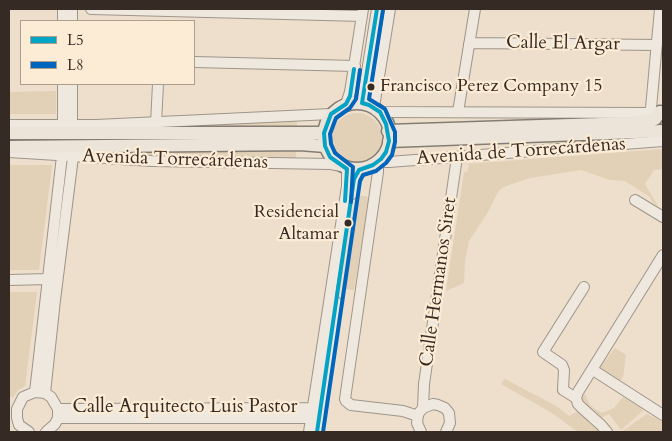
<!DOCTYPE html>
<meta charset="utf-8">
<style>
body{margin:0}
#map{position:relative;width:672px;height:441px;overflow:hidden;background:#eddfcc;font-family:Cardo,serif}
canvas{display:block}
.frame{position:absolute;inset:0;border:10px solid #362a24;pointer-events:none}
.legend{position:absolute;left:20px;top:20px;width:175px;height:65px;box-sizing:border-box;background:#fcecd5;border:1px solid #ad9e8e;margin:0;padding:6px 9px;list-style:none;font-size:15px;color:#362a24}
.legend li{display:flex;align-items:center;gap:10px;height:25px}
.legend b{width:25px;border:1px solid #ad9e8e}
</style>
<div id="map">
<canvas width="672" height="441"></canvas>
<div class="frame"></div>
<ul class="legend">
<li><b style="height:6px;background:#03a3c6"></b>L5</li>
<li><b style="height:6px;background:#0065bd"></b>L8</li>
</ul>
</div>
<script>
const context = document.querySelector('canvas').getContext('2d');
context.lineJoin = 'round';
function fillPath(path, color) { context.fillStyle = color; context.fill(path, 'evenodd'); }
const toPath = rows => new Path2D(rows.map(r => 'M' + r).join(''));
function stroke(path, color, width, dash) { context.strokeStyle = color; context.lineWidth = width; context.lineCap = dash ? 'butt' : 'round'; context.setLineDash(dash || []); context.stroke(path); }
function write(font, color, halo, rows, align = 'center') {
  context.font = font + ' Cardo,serif'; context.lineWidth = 4.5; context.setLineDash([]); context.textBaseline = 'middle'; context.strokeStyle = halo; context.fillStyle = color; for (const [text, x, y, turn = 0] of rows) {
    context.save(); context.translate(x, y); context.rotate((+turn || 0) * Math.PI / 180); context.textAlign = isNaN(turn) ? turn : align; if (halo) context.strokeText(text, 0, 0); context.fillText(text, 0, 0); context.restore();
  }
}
fillPath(toPath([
 [56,91,56,114,9,114,9,92],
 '332 138a25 25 0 1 1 50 0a25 25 0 1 1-50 0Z',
 [297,119,297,129,9,129],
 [296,148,296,160,120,156,38,150],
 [663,149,663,169,654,170,645,184,658,206,653,203,650,197,625,181,610,180,581,170,530,178,506,186,499,190,488,212,469,241,465,260,464,283,446,291,464,172,467,172,469,165,466,164],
 [9,165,52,165,39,270,9,270],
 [357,195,369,197,354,290,347,289,344,291],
 [9,292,37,292,25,386,18,390,13,397,9,397],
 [615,348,626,355,623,377,619,382,599,369],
 [505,379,558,407,569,416,578,411,600,432,578,432,552,413,501,384],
 [585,394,590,405,595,409,602,413,614,408,623,397,645,409,621,430,609,414,598,419,580,400],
 [647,414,663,422,663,432,621,432]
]), '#e2d0b7');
const minor = toPath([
 [91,9,362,16],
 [63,21,63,9],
 [72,21,72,9],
 [469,44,472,43,657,45],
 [194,62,355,66],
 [362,103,377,9],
 [346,104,350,92,363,9],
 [374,107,390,9],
 [380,112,649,113,651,108,660,9],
 [458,112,475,9],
 [156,123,158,84],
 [9,125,96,125,331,114],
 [63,126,63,84],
 [72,126,72,84],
 [9,152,152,161,331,164,341,166],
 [381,159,384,162,389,162,663,141],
 [378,162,378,172,345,399,346,401,351,405,403,411,418,416],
 [352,194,354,179,359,170],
 [635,200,663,217],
 [9,280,48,279],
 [584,287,543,352,562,365,564,370,563,390,576,398,578,404,582,408,601,425,607,432],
 [593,370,663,415],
 [35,392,62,156],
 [45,393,55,300,73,157],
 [576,398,578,392,663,255],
 [423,408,424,384,457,157],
 [58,409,313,408],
 [58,418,312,418],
 [29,432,19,425,17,418,17,409,23,397,35,392,45,393,51,397,58,409,58,418,55,424,46,432],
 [309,432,347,186,347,169],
 [317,432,336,302],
 [421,432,417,423,418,414,423,408,433,404,438,405,445,408,449,413,450,423,446,432]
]);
const major = toPath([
 '324 136a33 33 0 1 1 66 0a33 33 0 1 1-66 0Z',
 [388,131,632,123,651,120,655,119,660,112],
 [9,133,324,133],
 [389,141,663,131],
 [9,147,300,144,325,146]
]);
stroke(minor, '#9e958a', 12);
stroke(major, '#857d73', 15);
stroke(minor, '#efe8df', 10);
stroke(major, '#ece4d9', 12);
stroke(toPath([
 [345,201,347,169,330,157,325,146,324,133,331,114,346,104,350,96,354,69],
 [317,432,354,179,359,170,373,165,381,159,386,152,389,141,386,124,380,112,369,105,362,103,377,9]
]), '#03a3c6', 4);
stroke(toPath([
 [351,202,353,167,335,153,331,144,330,134,336,118,350,108,356,99,360,70],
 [323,432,360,181,363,175,376,171,386,163,392,155,395,142,395,132,385,109,369,99,383,10]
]), '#0065bd', 4);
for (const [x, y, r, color] of [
 [371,87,4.5,"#362a24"],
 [348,223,4.5,"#362a24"]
]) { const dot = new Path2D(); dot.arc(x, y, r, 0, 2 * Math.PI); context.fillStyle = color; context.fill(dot); stroke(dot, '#fcecd5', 2); }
write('18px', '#362a24', '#fcecd5', [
 ["Francisco Perez Company 15",380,87],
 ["Residencial",339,213,"right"],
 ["Altamar",339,235,"right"]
], 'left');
write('19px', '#362a24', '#fcecd5', [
 ["Calle El Argar",563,44,1],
 ["Avenida de Torrecárdenas",521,152,-4],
 ["Avenida Torrecárdenas",175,160,2],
 ["Calle Hermanos Siret",439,282,-82],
 ["Calle Arquitecto Luis Pastor",185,408]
]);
</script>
